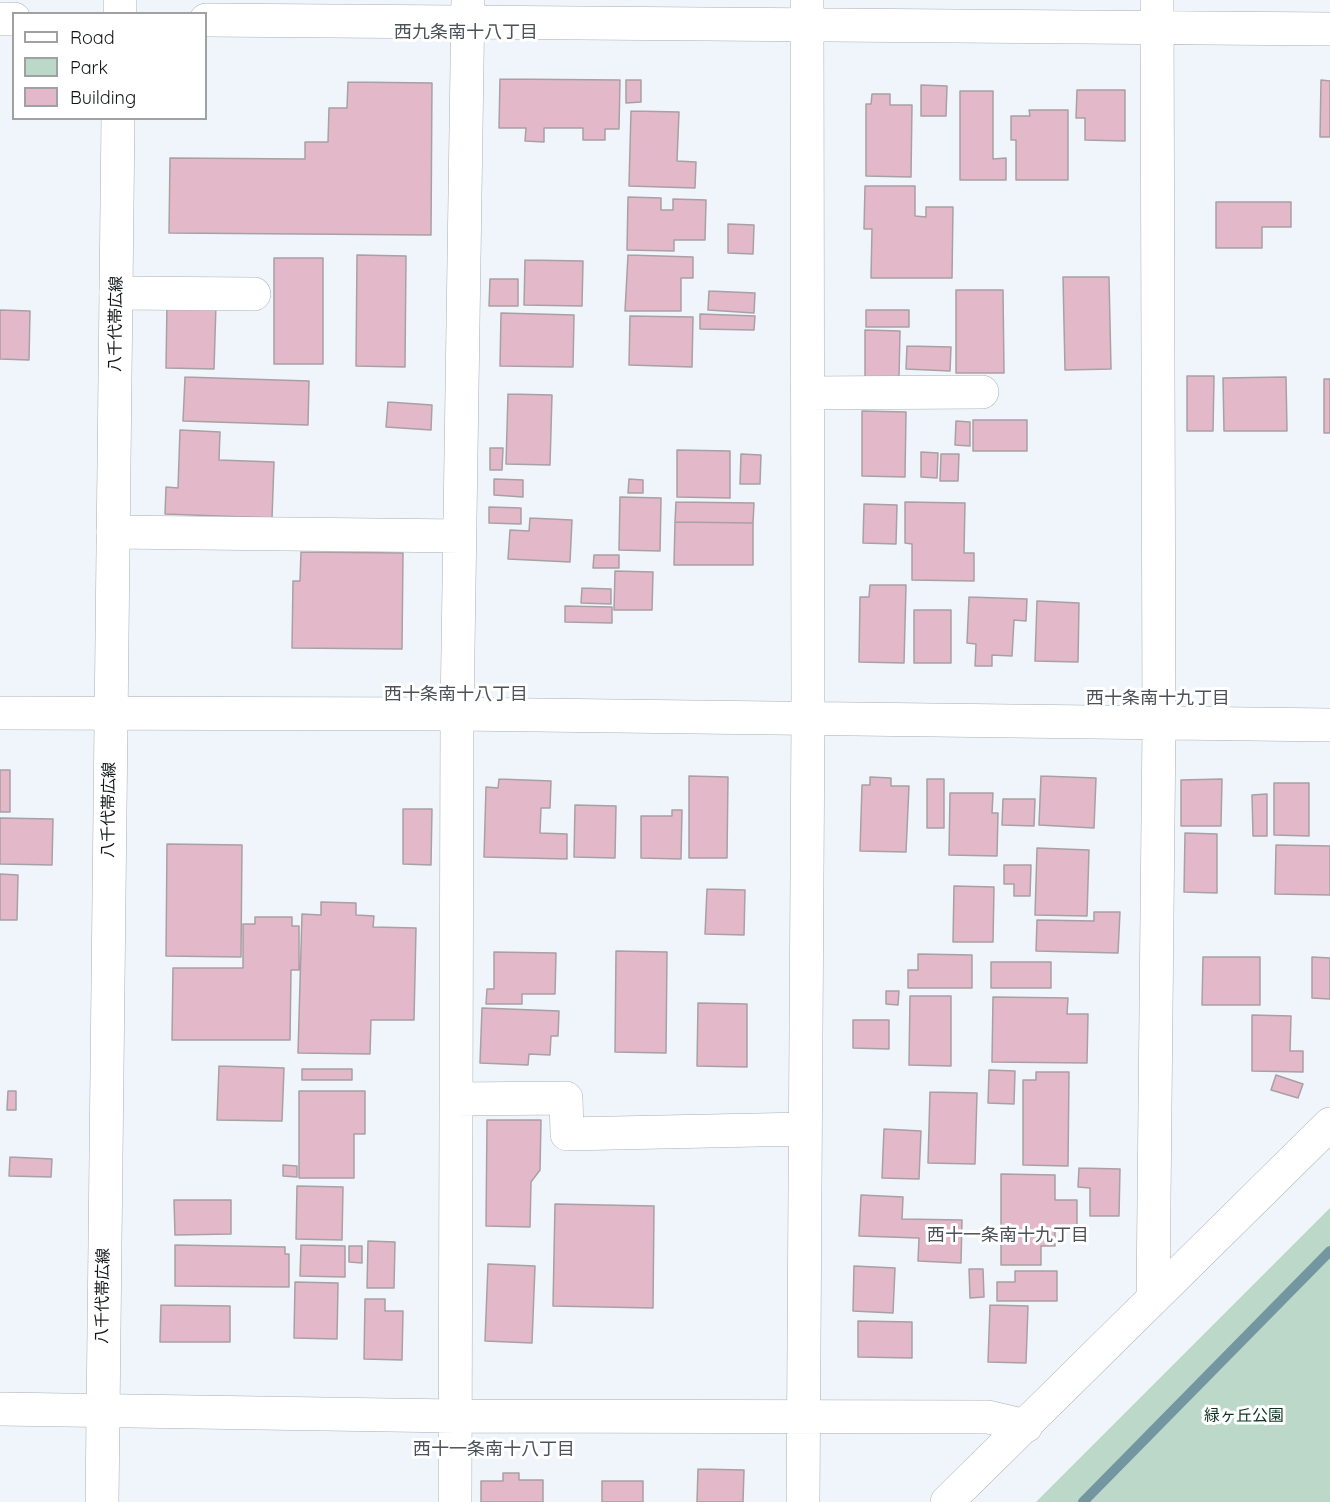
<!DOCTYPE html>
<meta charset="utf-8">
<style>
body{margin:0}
#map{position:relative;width:1330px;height:1502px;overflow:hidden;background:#eff5fb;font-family:Quicksand,sans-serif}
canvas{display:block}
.legend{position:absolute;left:12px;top:12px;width:195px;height:108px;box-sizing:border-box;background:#fff;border:2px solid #a0a1a2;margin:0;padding:8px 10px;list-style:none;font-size:18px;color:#121517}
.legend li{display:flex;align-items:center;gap:12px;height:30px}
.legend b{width:30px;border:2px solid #a0a1a2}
</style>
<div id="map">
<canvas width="1330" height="1502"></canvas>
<ul class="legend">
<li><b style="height:8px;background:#fff"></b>Road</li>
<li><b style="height:16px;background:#bbd8c9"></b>Park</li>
<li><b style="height:16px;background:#e3b9ca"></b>Building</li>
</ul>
</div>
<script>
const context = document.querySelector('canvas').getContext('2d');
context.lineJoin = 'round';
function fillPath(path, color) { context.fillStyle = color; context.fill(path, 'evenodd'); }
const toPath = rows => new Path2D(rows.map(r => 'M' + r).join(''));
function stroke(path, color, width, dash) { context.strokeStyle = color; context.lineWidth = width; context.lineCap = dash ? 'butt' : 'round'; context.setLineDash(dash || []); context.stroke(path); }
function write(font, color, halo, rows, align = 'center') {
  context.font = font + ' Quicksand,"Noto Sans JP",sans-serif'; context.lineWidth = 6; context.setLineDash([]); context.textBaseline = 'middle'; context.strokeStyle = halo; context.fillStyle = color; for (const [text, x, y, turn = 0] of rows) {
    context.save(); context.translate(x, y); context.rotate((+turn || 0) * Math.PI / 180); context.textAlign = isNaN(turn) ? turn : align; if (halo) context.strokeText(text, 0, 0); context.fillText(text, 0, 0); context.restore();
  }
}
fillPath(toPath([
 [1330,1208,1330,1502,1036,1502]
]), '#bbd8c9');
stroke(toPath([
 [1083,1502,1330,1251]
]), '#7496a0', 10);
const building = toPath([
 [500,79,620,80,619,129,605,129,605,140,583,140,583,128,544,128,544,142,525,141,526,128,499,128,500,79],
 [626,80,641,80,641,102,626,103,626,80],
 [1321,80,1330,81,1330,137,1320,137,1321,80],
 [348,82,432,83,431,235,169,233,170,158,305,159,305,142,328,142,329,108,347,108,348,82],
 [921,85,947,86,946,116,921,116,921,85],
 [1077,90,1125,90,1125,141,1085,140,1085,118,1076,118,1077,90],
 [960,91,993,91,993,159,1006,158,1006,180,960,180,960,91],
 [872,94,890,94,890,105,912,105,911,177,866,176,866,104,871,104,872,94],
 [1029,110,1068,110,1068,180,1016,180,1016,140,1011,140,1011,116,1030,116,1029,110],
 [631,111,679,112,677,161,696,162,695,188,629,186,631,111],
 [865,186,915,186,915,216,926,217,926,207,953,207,952,278,871,278,872,229,864,229,865,186],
 [628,197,661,198,661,210,673,210,673,199,706,200,705,240,674,240,674,251,627,250,628,197],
 [1216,202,1291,202,1291,227,1262,227,1262,248,1216,248,1216,202],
 [728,224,754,225,753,254,728,253,728,224],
 [357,255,406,256,405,367,356,366,357,255],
 [628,255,693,257,693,278,681,278,681,311,625,311,628,255],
 [274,258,323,258,323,364,274,364,274,258],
 [525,260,583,261,582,306,524,305,525,260],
 [1063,277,1109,277,1111,369,1065,370,1063,277],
 [490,279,518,279,518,306,489,306,490,279],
 [956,290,1003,290,1004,373,956,373,956,290],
 [709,291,755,293,754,313,708,310,709,291],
 [167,303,216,304,214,369,166,368,167,303],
 [0,310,30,311,29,360,0,359,0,310],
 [866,310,909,310,909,327,866,327,866,310],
 [501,313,574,315,573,367,500,366,501,313],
 [700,314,755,316,754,330,700,329,700,314],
 [630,316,693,317,692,367,629,365,630,316],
 [865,330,900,331,899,377,865,377,865,330],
 [907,346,951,347,950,371,906,369,907,346],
 [1187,376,1214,376,1213,431,1187,431,1187,376],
 [185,377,309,381,308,425,183,421,185,377],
 [1286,377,1287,431,1224,431,1223,378,1286,377],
 [1324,379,1330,379,1330,433,1324,433,1324,379],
 [508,394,552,395,550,465,506,464,508,394],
 [388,402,432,405,431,430,386,427,388,402],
 [862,411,906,412,905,477,862,476,862,411],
 [973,420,1027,420,1027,451,973,451,973,420],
 [956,421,970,422,970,446,955,445,956,421],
 [180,430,220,432,219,460,274,462,272,518,165,514,166,487,178,488,180,430],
 [490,448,503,448,502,470,490,470,490,448],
 [677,450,730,451,730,498,677,497,677,450],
 [921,452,938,453,937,478,921,477,921,452],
 [741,454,761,455,760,484,740,484,741,454],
 [941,454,959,454,958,481,940,481,941,454],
 [494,479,523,480,523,497,494,495,494,479],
 [629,479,643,480,643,493,628,493,629,479],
 [620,497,661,498,660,551,619,550,620,497],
 [676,502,754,503,753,523,675,522,676,502],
 [905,502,965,503,964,553,974,553,974,581,912,580,912,544,905,543,905,502],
 [864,504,897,505,896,544,863,543,864,504],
 [489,507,521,508,521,524,489,523,489,507],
 [530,518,572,520,570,562,508,559,510,530,529,531,530,518],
 [675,522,753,523,753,565,674,565,675,522],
 [301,552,403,553,402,649,292,648,293,581,300,581,301,552],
 [594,555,619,555,619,568,593,568,594,555],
 [615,571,653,572,652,610,614,610,615,571],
 [870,585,906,585,904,663,859,662,860,597,869,597,870,585],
 [582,588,611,589,611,604,581,603,582,588],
 [969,597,1027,599,1026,621,1014,620,1012,656,992,655,992,666,975,666,976,644,967,643,969,597],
 [1037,601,1079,603,1078,662,1035,661,1037,601],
 [565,606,612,607,612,623,565,622,565,606],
 [914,610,951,610,951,663,914,663,914,610],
 [0,770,10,770,10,812,0,812,0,770],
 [689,776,728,777,727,858,689,858,689,776],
 [1041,776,1096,778,1094,828,1039,825,1041,776],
 [870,777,891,778,891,786,909,786,906,852,860,851,862,785,870,785,870,777],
 [499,779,551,781,550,808,541,808,540,833,567,834,567,859,484,857,486,787,498,788,499,779],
 [927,779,944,779,944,828,927,828,927,779],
 [1222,779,1221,826,1181,826,1181,780,1222,779],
 [1274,783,1309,783,1309,836,1274,835,1274,783],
 [950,793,993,793,992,813,998,813,997,856,949,855,950,793],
 [1267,794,1267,836,1253,836,1252,795,1267,794],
 [1003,799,1035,799,1034,826,1002,825,1003,799],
 [575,805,616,806,615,858,574,857,575,805],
 [403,809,432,809,431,865,403,864,403,809],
 [672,810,682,810,681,859,641,858,641,816,672,816,672,810],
 [0,818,53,819,52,865,0,864,0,818],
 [1185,833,1217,834,1217,893,1184,892,1185,833],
 [167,844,242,845,241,957,166,956,167,844],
 [1276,845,1330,846,1330,895,1275,894,1276,845],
 [1037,848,1089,850,1087,916,1035,915,1037,848],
 [1004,865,1031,865,1030,896,1014,896,1014,884,1004,884,1004,865],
 [0,874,18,875,17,920,0,920,0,874],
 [954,886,994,887,993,942,953,942,954,886],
 [707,889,745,890,744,935,705,934,707,889],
 [321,902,356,903,356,915,374,916,373,927,416,928,414,1020,371,1020,370,1054,298,1053,302,914,321,915,321,902],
 [1094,912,1120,912,1118,953,1036,951,1037,920,1094,921,1094,912],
 [255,917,292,917,292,926,299,926,299,970,291,970,290,1040,172,1040,173,968,243,968,243,924,255,924,255,917],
 [616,951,667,952,666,1053,615,1052,616,951],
 [494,952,556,953,555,994,522,994,522,1004,486,1004,487,989,494,989,494,952],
 [918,954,972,955,972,988,908,988,908,970,918,970,918,954],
 [1203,957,1260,957,1260,1005,1202,1005,1203,957],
 [1312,957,1330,958,1330,999,1312,998,1312,957],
 [991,962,1051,962,1051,988,991,988,991,962],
 [886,991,899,991,898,1005,886,1004,886,991],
 [910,996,951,996,951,1066,909,1065,910,996],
 [993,997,1068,998,1067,1014,1088,1014,1087,1063,992,1062,993,997],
 [698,1003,747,1004,747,1067,697,1066,698,1003],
 [482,1008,559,1011,558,1036,551,1036,550,1055,529,1054,528,1065,480,1063,482,1008],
 [1252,1015,1291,1016,1290,1051,1303,1051,1303,1072,1252,1071,1252,1015],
 [853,1020,889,1020,889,1049,853,1048,853,1020],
 [219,1066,284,1068,282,1121,217,1120,219,1066],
 [302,1069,352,1069,352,1080,302,1080,302,1069],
 [989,1070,1015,1071,1014,1104,988,1103,989,1070],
 [1036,1072,1069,1072,1068,1166,1023,1165,1023,1080,1036,1080,1036,1072],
 [1276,1075,1303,1084,1298,1098,1271,1090,1276,1075],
 [8,1091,16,1091,16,1110,7,1110,8,1091],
 [299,1091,365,1091,365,1134,354,1134,354,1178,299,1178,299,1091],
 [930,1092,977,1093,975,1164,928,1163,930,1092],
 [487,1120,541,1120,540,1170,531,1182,530,1227,486,1226,487,1120],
 [884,1129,921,1131,919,1179,882,1178,884,1129],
 [10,1157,52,1159,51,1177,9,1176,10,1157],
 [283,1165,297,1166,297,1177,283,1176,283,1165],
 [1079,1168,1120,1169,1119,1216,1090,1216,1090,1188,1078,1187,1079,1168],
 [1001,1174,1055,1175,1055,1200,1077,1200,1077,1229,1055,1229,1055,1246,1041,1246,1041,1265,1001,1265,1001,1174],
 [297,1186,343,1187,342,1240,296,1239,297,1186],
 [861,1195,903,1197,902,1219,962,1220,961,1263,918,1261,919,1238,859,1236,861,1195],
 [174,1200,231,1200,231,1234,175,1235,174,1200],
 [555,1204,654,1206,653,1308,553,1306,555,1204],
 [368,1241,395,1242,394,1288,367,1288,368,1241],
 [175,1245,285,1247,285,1254,289,1254,289,1287,175,1286,175,1245],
 [301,1245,345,1246,345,1277,300,1276,301,1245],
 [349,1246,362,1246,362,1263,349,1262,349,1246],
 [488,1264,535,1266,532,1343,485,1341,488,1264],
 [854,1266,895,1268,893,1313,853,1311,854,1266],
 [969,1269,983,1269,984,1297,970,1298,969,1269],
 [1015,1271,1057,1271,1057,1301,997,1301,997,1282,1015,1282,1015,1271],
 [295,1282,338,1283,337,1339,294,1338,295,1282],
 [365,1299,385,1299,385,1311,403,1311,402,1360,364,1359,365,1299],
 [161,1305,230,1306,230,1342,160,1342,161,1305],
 [990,1305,1028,1306,1026,1363,988,1362,990,1305],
 [858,1321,912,1322,912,1358,858,1357,858,1321],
 [698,1469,744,1470,743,1502,697,1502,698,1469],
 [503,1473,519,1473,519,1480,543,1480,543,1502,481,1502,481,1481,503,1481,503,1473],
 [602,1481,643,1481,643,1502,602,1502,602,1481]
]);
fillPath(building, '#e3b9ca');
stroke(building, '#a8a0a3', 1.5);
const minor = toPath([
 [0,19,14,19],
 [206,20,1330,29],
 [116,293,254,294],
 [807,393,982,392],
 [113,532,460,536],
 [0,713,457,714,1330,725],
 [456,1099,566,1098,567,1134,805,1129],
 [1153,1297,1159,725,1157,0],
 [0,1409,455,1416,988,1417,1026,1426],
 [455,1502,457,714,468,0],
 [803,1502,808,719,807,0],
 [947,1502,1330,1124]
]);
const major = toPath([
 [120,14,120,0],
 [102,1502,118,118]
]);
stroke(minor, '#a9afb4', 34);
stroke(major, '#a9afb4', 34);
stroke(minor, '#fff', 33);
stroke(major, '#fff', 33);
write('16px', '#121517', '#fff', [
 ["八千代帯広線",116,324,-89],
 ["八千代帯広線",109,810,-89],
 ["八千代帯広線",103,1296,-89]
]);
write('16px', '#0d3223', '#fff', [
 ["緑ヶ丘公園",1244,1416]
]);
write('18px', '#4c5257', '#fff', [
 ["西九条南十八丁目",466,33],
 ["西十条南十八丁目",456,695],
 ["西十条南十九丁目",1158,699],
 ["西十一条南十九丁目",1008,1236],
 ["西十一条南十八丁目",494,1450]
]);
</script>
